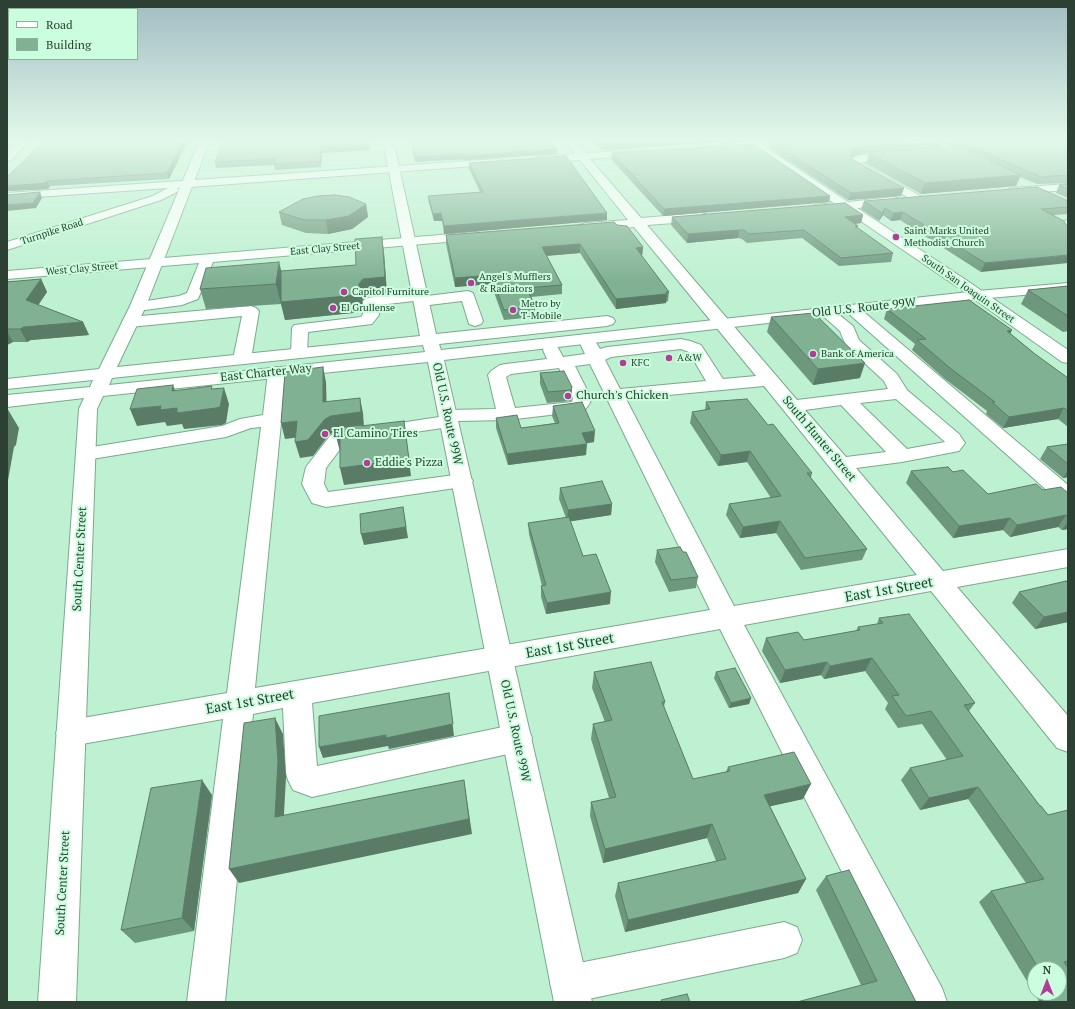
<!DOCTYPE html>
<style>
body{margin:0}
#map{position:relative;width:1075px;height:1009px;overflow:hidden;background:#bef1d1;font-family:"PT Serif",serif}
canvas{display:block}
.frame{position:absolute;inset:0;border:8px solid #2c4033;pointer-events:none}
.legend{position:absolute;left:8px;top:8px;width:130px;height:52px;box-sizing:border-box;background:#cbfede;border:1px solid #8bb29a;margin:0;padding:5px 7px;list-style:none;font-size:12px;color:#2c4033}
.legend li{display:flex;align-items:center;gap:8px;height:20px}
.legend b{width:20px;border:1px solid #8bb29a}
.north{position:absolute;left:1027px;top:961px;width:40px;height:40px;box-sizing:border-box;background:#cbfede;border:1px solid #8bb29a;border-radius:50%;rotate:0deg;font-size:11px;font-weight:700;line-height:16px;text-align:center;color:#2c4033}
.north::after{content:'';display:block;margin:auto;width:14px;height:18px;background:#b03e98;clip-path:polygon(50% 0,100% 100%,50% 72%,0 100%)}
</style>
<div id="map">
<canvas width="1075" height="1009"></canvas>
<div class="frame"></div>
<ul class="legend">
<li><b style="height:5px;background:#fff"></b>Road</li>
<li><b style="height:11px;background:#80b193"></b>Building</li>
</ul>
<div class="north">N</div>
</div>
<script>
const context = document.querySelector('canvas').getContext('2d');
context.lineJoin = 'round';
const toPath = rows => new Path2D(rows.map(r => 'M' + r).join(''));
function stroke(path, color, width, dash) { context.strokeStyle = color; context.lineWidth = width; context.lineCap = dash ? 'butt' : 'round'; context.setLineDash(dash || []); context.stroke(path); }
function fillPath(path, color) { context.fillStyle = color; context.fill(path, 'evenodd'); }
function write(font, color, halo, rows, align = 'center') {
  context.font = font + ' "PT Serif",serif'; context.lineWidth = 4; context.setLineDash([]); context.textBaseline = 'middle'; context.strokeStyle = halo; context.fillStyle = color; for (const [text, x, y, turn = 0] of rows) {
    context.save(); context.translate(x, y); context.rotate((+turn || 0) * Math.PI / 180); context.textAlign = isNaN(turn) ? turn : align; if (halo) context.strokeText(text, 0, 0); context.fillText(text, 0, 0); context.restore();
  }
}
const minor = toPath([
 [19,140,30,140,11,160,7,161,7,152,19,140],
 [564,140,574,140,586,153,646,150,647,152,642,155,590,159,641,218,701,213,705,214,707,217,705,220,701,221,647,225,797,400,888,389,884,381,846,346,840,331,822,315,819,312,822,309,827,307,832,309,853,326,859,340,897,374,907,390,959,434,965,443,959,451,902,462,856,468,943,571,1068,549,1068,567,957,587,1068,716,1068,752,1057,748,931,591,744,625,942,988,947,1002,907,1002,720,629,312,703,317,766,517,724,528,728,532,738,528,748,517,752,312,797,293,790,288,780,286,773,283,708,253,714,225,1002,187,1002,223,719,71,746,61,742,56,733,61,724,71,720,227,693,261,427,251,428,226,437,86,460,79,458,76,454,79,450,86,448,222,426,240,419,263,415,268,372,271,368,277,367,283,368,286,372,255,688,710,610,590,364,575,366,591,398,590,403,584,411,507,420,458,421,456,425,449,427,348,442,344,444,326,468,324,484,328,492,462,474,469,476,473,481,469,486,326,507,312,503,302,484,306,467,330,436,335,433,439,417,441,412,448,410,496,409,488,375,491,371,500,365,506,364,547,359,543,350,545,346,551,345,557,346,563,357,585,354,578,339,580,336,586,334,592,336,600,349,607,347,681,339,690,341,701,345,723,379,756,376,634,227,586,231,582,230,580,227,582,224,586,223,628,220,580,160,536,163,531,160,536,157,575,154,564,140],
 [681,349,689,352,706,381,620,389,605,360,611,357,681,349],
 [559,368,573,398,572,402,515,408,506,377,511,374,559,368],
 [764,386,917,575,734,606,626,399,764,386],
 [896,399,944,441,945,442,907,449,860,403,896,399],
 [841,405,886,452,846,457,805,410,841,405],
 [751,140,757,142,825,140,820,143,765,147,848,202,893,197,897,198,899,201,897,204,893,205,857,208,966,280,1068,350,1068,363,1062,362,956,286,843,209,819,212,815,211,813,208,815,205,834,203,753,148,724,150,719,147,724,144,748,142,751,140],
 [927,140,940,140,977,158,978,160,973,163,969,162,927,140],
 [897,153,902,156,901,158,861,162,922,197,924,199,922,201,914,201,850,163,851,159,861,155,897,153],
 [498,159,502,160,503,162,502,164,177,188,179,190,177,192,161,200,7,250,7,242,153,196,168,188,7,199,7,193,498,159],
 [1068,184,1068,190,1013,194,1009,193,1007,191,1009,189,1013,188,1068,184],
 [1068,220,1068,234,1063,233,1062,230,1062,224,1064,221,1068,220],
 [476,232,481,233,482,236,481,239,213,262,198,299,182,305,138,311,133,309,130,306,133,303,179,296,187,293,199,263,7,279,7,271,476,232],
 [420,291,425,293,427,296,468,291,473,293,483,321,481,324,475,326,469,324,462,301,421,306,416,304,414,301,379,305,379,315,372,324,308,332,307,353,305,357,299,358,293,357,291,353,292,328,294,325,361,317,363,314,363,301,366,298,420,291],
 [853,305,858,307,1068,485,1068,504,1060,502,848,313,845,310,848,307,853,305],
 [251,306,256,308,259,311,251,359,248,363,242,364,236,363,233,359,242,316,130,327,124,325,122,322,124,319,130,317,251,306],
 [784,922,797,927,802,940,797,953,784,958,574,1002,566,1002,556,997,550,984,556,971,569,965,784,922]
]);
const major = toPath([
 [200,140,210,140,146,306,117,367,420,336,383,140,393,140,436,334,607,316,613,318,615,321,613,324,607,326,439,344,441,350,978,291,1068,283,1068,291,978,299,444,360,592,1002,554,1002,428,362,103,396,97,409,76,1002,38,1002,79,409,84,398,7,407,7,395,90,387,93,380,7,389,7,379,99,369,130,306,200,140],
 [423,345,425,352,109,385,112,378,423,345]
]);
stroke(minor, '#79aa8c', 2);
stroke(major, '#79aa8c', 2);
fillPath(minor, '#fff');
fillPath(major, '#fff');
fillPath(toPath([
 [46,140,188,140,169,179,50,186,48,189,7,191],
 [369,140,370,150,322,153,321,167,275,170,274,165,216,168,215,162],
 [409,140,549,140,557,154,464,160,464,159,415,162,412,148],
 [591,140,748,140,604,150,600,149],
 [787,140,1068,140,1068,183,1037,184,1020,177,1016,186,921,194,866,163,869,153,861,154,851,157,852,159,904,188,901,196,848,200,769,148,770,141],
 [942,142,943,142,954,147,940,148],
 [612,153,830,196,829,202,663,216,611,159],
 [469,163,607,220,444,234,442,221,434,221,429,203,428,196,480,192,469,169],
 [1068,184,1068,198,1056,193,1059,185],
 [864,201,1068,201,1068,214,1054,215,981,272,900,220,891,221,883,215,879,221,861,209],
 [366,204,368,217,352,229,328,234,306,233,282,225,279,212],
 [863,215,861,223,855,224,858,226,858,228,893,253,891,262,839,266,802,238,747,243,742,239,738,238,687,243,671,225,672,217],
 [617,225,643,247,642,256,669,292,668,301,666,302,666,303,616,309,580,253,547,256,562,285,562,294,531,297,535,307,535,317,504,320,491,284,455,287,446,244,446,235],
 [384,253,387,294,366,296,362,301,362,312,285,320,281,303,281,304,206,309,200,289,281,271,356,265],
 [41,279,47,292,38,305,83,322,89,335,31,340,27,342,13,342,7,345,7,282],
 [1068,286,1068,331,1063,332,1021,304,1028,290],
 [887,309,1011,334,1035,354,1068,378,1068,427,1058,419,1003,428,986,414,987,411,945,379,912,350,915,344,884,319],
 [771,317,860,378,813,385,767,332],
 [540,373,572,387,571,401,547,403,540,384],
 [706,402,768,425,812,473,811,478,867,549,862,560,801,570,776,533,740,538,726,515,729,504,771,498,747,462,718,466,690,423,692,412,705,410],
 [553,406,594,442,586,443,586,455,508,465,496,428,496,418,521,428,555,423,552,416],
 [1068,444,1068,477,1063,478,1040,459,1047,447],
 [911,471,988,494,1043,490,1068,493,1068,529,1062,530,1058,527,1010,537,1003,530,953,538,906,483],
 [560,488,612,504,611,515,570,521,583,556,610,604,546,614,541,597,541,586,542,586,529,534,528,523,566,518,559,499],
 [657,550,683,552,698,577,696,588,669,592,655,562],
 [1068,583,1068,622,1035,629,1012,603,1019,592],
 [879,618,975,703,969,711,1040,806,1048,815,1068,810,1068,967,1067,967,1068,1002,1039,1001,979,902,991,891,1026,883,968,799,920,810,901,780,910,768,947,760,922,724,898,728,885,709,888,703,865,671,824,679,821,675,780,683,762,651,766,638,804,640,856,631,858,627,877,624],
 [1035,969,1059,969,1059,993,1035,993],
 [594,672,665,702,664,707,693,779,726,772,728,767,803,799,770,806,806,879,798,893,625,932,615,896,618,883,716,861,707,838,603,863,590,816,591,802,609,798,591,739,593,724,605,722,592,688],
 [716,672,751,698,749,704,729,708,714,678],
 [212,795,194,931,135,943,121,930],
 [826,876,916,1002,861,985,816,890]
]), '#6e987e');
fillPath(toPath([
 [184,140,188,140,169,179,167,173],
 [369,140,370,150,322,153,321,167,320,161,321,147],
 [653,140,748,140,604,150,605,143],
 [863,147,861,154,850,158,849,163,852,151],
 [557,149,557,154,464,160,464,156],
 [463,154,464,159,415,162,415,157],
 [1021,175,1016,186,921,194,925,183],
 [47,181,50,186,48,189,7,191,7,186],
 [904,188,901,196,848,200,851,193],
 [40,192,42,198,36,208,7,211,7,205],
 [830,196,829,202,663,216,664,209],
 [366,204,368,217,352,229,328,234,326,220],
 [885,208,883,215,879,221,882,213],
 [903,212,900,220,891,221,893,213],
 [441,213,442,221,434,221,433,214],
 [607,213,607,220,444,234,444,226],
 [863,215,861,223,843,225,845,217],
 [739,230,738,238,687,243,688,234],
 [382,237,384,253,387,294,366,296,362,301,362,312,285,320,276,284,279,262,284,281,359,284],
 [580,244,580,253,542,256,542,247],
 [643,247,642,256,636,248],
 [1068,255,1068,263,981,272,985,263],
 [491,275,491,284,455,287,455,278],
 [41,279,47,292,33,313,26,300],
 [667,294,666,303,616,309,616,299],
 [83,322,89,335,31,340,27,342,20,329,24,327],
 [1012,330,1007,341,1007,331],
 [7,331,13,342,7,345],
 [865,363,860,378,813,385,818,369],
 [323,367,326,382,327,418,323,402],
 [173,385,179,401,172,391],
 [572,387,571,398,571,401,571,390],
 [224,388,229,404,226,423,222,425,184,429,182,424,167,426,165,422,137,426,130,409,161,406],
 [360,398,363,413,364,427,334,432,329,435,313,456,300,458,295,442,325,419],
 [7,408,19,428,16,445,14,447,7,486],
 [1064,408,1058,419,1003,428,1009,417],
 [297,421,301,437,285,439,281,423],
 [404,421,411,476,344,485,340,468],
 [595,431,594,442,581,444,582,433],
 [340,435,344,452,340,452,336,436],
 [587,444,586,455,508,465,507,454],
 [750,451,747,462,718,466,721,455],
 [1068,470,1068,477,1063,478],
 [612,504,611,515,567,522,568,510],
 [403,507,408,538,364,545,361,534],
 [1066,515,1058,527,1010,537,1017,525],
 [1010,518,1003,530,953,538,959,526],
 [780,521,776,533,740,538,743,527],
 [1068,522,1068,529,1062,530],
 [611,592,610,604,546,614,547,603],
 [1068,612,1068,622,1035,629,1044,617],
 [872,658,865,671,824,679,830,666],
 [827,662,821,675,780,683,785,670],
 [449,693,454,736,389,749,388,746,323,758,319,747,386,735],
 [751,698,749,704,729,708,731,703],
 [275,718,283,734,286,777,283,832,275,817],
 [202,780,212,795,194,931,182,918],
 [464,780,472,834,239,883,229,869],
 [811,784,803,799,758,809,764,795],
 [978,787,968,799,920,810,929,798],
 [712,824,707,838,603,863,605,849],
 [806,879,798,893,625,932,628,920]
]), '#5a7c67');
const building = toPath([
 [46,140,184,140,167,173,47,181,46,183,7,186,7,177,46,140],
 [224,140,368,140,369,144,321,147,320,161,274,164,275,159,215,162,224,140],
 [410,140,549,140,557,149,464,156,463,154,415,157,412,143,410,140],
 [598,140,653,140,605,143,600,142,598,140],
 [787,140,941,140,942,142,863,147,852,151,850,156,852,159,904,188,851,193,770,141,787,140],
 [957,140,1068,140,1068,175,1041,177,957,140],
 [753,144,830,196,664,209,612,153,753,144],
 [958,146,1021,175,925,183,869,153,958,146],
 [566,156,607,213,444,226,441,213,433,214,428,196,483,192,469,163,566,156],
 [1068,184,1068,189,1059,185,1068,184],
 [1037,187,1068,201,1068,207,1041,209,1064,221,1067,226,1068,227,1068,255,985,263,903,212,893,213,885,208,882,213,864,201,1037,187],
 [40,192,33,203,7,205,7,195,40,192],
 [335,195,349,197,366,204,349,216,326,220,304,220,279,212,303,199,318,196,335,195],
 [845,203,863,215,845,217,858,226,855,226,893,253,841,258,804,230,749,234,744,230,739,230,688,234,672,217,845,203],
 [614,222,617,225,627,226,643,247,636,248,669,292,666,292,667,294,616,299,580,244,542,247,562,285,527,288,535,307,504,310,491,275,455,278,446,235,614,222],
 [382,237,385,277,363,279,359,284,358,295,281,302,281,271,356,265,355,239,382,237],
 [279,262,276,284,200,289,206,268,279,262],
 [41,279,26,300,83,322,24,327,20,329,7,329,7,282,41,279],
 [1068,286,1068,316,1028,290,1068,286],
 [969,300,1012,330,1007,331,1035,354,1068,378,1068,411,1064,408,1009,417,992,402,995,402,950,368,917,340,926,339,887,309,969,300],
 [814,313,865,363,818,369,771,317,814,313],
 [323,367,323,402,360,398,361,412,331,416,325,419,308,440,295,442,297,421,281,423,285,372,323,367],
 [564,371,572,387,571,390,548,392,540,373,564,371],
 [173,385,172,391,212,386,211,389,224,388,220,407,216,408,177,413,177,408,160,410,161,406,130,409,137,389,173,385],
 [747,399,768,425,773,424,812,473,807,473,867,549,805,558,780,521,743,527,729,504,781,496,750,451,721,455,692,412,710,409,706,402,747,399],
 [582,402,595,431,582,433,587,444,507,454,496,418,517,415,521,428,559,423,553,406,582,402],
 [404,421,409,459,340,468,340,435,336,436,341,429,345,427,361,425,361,426,404,421],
 [1068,444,1068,464,1047,447,1068,444],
 [948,467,953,472,963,470,988,494,1036,484,1043,490,1061,487,1068,493,1068,517,1066,515,1017,525,1010,518,959,526,911,471,948,467],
 [602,481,612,504,568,510,560,488,602,481],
 [403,507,406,527,361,534,360,514,403,507],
 [569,517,583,556,596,554,611,592,547,603,541,586,546,585,528,523,569,517],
 [680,547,683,552,686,552,698,577,671,580,657,550,680,547],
 [1066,581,1068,583,1068,612,1044,617,1019,592,1066,581],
 [909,614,975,703,964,705,1040,806,1041,806,1048,815,1068,810,1068,961,1064,962,1068,968,1068,1002,1035,1002,1056,997,1054,993,1059,993,1059,969,1039,969,991,891,1044,879,978,787,929,798,910,768,963,756,931,711,906,716,892,696,899,695,872,658,830,666,827,662,785,670,766,638,798,632,804,640,860,630,858,627,883,623,879,618,909,614],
 [651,662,665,702,662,702,693,779,730,771,728,767,794,752,811,784,764,795,806,879,628,920,618,883,726,859,712,824,605,849,591,802,616,797,593,724,612,720,594,672,651,662],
 [735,668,751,698,731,703,716,672,735,668],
 [449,693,453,724,386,738,386,735,319,747,319,716,449,693],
 [275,718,278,761,275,817,464,780,469,819,229,869,244,723,275,718],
 [202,780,182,918,121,930,151,788,202,780],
 [849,870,916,1002,797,1002,877,981,826,876,849,870],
 [687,994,690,1002,662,1002,661,1000,687,994]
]);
fillPath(building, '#80b193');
stroke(building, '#5a7c67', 1);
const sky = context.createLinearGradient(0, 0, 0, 282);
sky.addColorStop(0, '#a1bcc2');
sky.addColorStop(0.5, '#e2f9ea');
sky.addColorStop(1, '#e2f9ea00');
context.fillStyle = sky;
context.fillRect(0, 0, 1075, 282);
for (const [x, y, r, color] of [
 [896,237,4,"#b03e98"],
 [471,283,4,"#b03e98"],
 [344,292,4,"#b03e98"],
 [333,308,4,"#b03e98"],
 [513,310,4,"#b03e98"],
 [813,354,4,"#b03e98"],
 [669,358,4,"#b03e98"],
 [623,363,4,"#b03e98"],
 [568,396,4,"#b03e98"],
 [325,434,4,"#b03e98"],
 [367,463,4,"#b03e98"]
]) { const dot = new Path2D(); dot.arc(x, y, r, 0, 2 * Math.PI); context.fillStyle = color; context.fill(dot); stroke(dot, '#cbfede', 1.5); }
write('10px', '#2c4033', '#cbfede', [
 ["Saint Marks United",904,231],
 ["Methodist Church",904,243],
 ["Angel's Mufflers",479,277],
 ["& Radiators",479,289],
 ["Capitol Furniture",352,292],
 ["Metro by",521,304],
 ["T-Mobile",521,316],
 ["El Grullense",341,308],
 ["Bank of America",821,354],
 ["A&W",677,358],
 ["KFC",631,363]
], 'left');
write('10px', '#2c4033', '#cbfede', [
 ["Turnpike Road",52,232,-18],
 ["East Clay Street",325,249,-5],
 ["West Clay Street",82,269,-5],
 ["South San Joaquin Street",968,289,35]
]);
write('12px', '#2c4033', '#cbfede', [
 ["Old U.S. Route 99W",864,308,-6],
 ["East Charter Way",266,373,-6],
 ["Old U.S. Route 99W",447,414,78],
 ["South Hunter Street",819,439,50],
 ["South Center Street",80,559,-87],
 ["Old U.S. Route 99W",515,731,78],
 ["South Center Street",63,883,-87]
]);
write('12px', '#2c4033', '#cbfede', [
 ["Church's Chicken",576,396],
 ["El Camino Tires",333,434],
 ["Eddie's Pizza",375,463]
], 'left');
write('14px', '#2c4033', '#cbfede', [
 ["East 1st Street",889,590,-10],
 ["East 1st Street",570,646,-10],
 ["East 1st Street",250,702,-10]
]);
</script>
